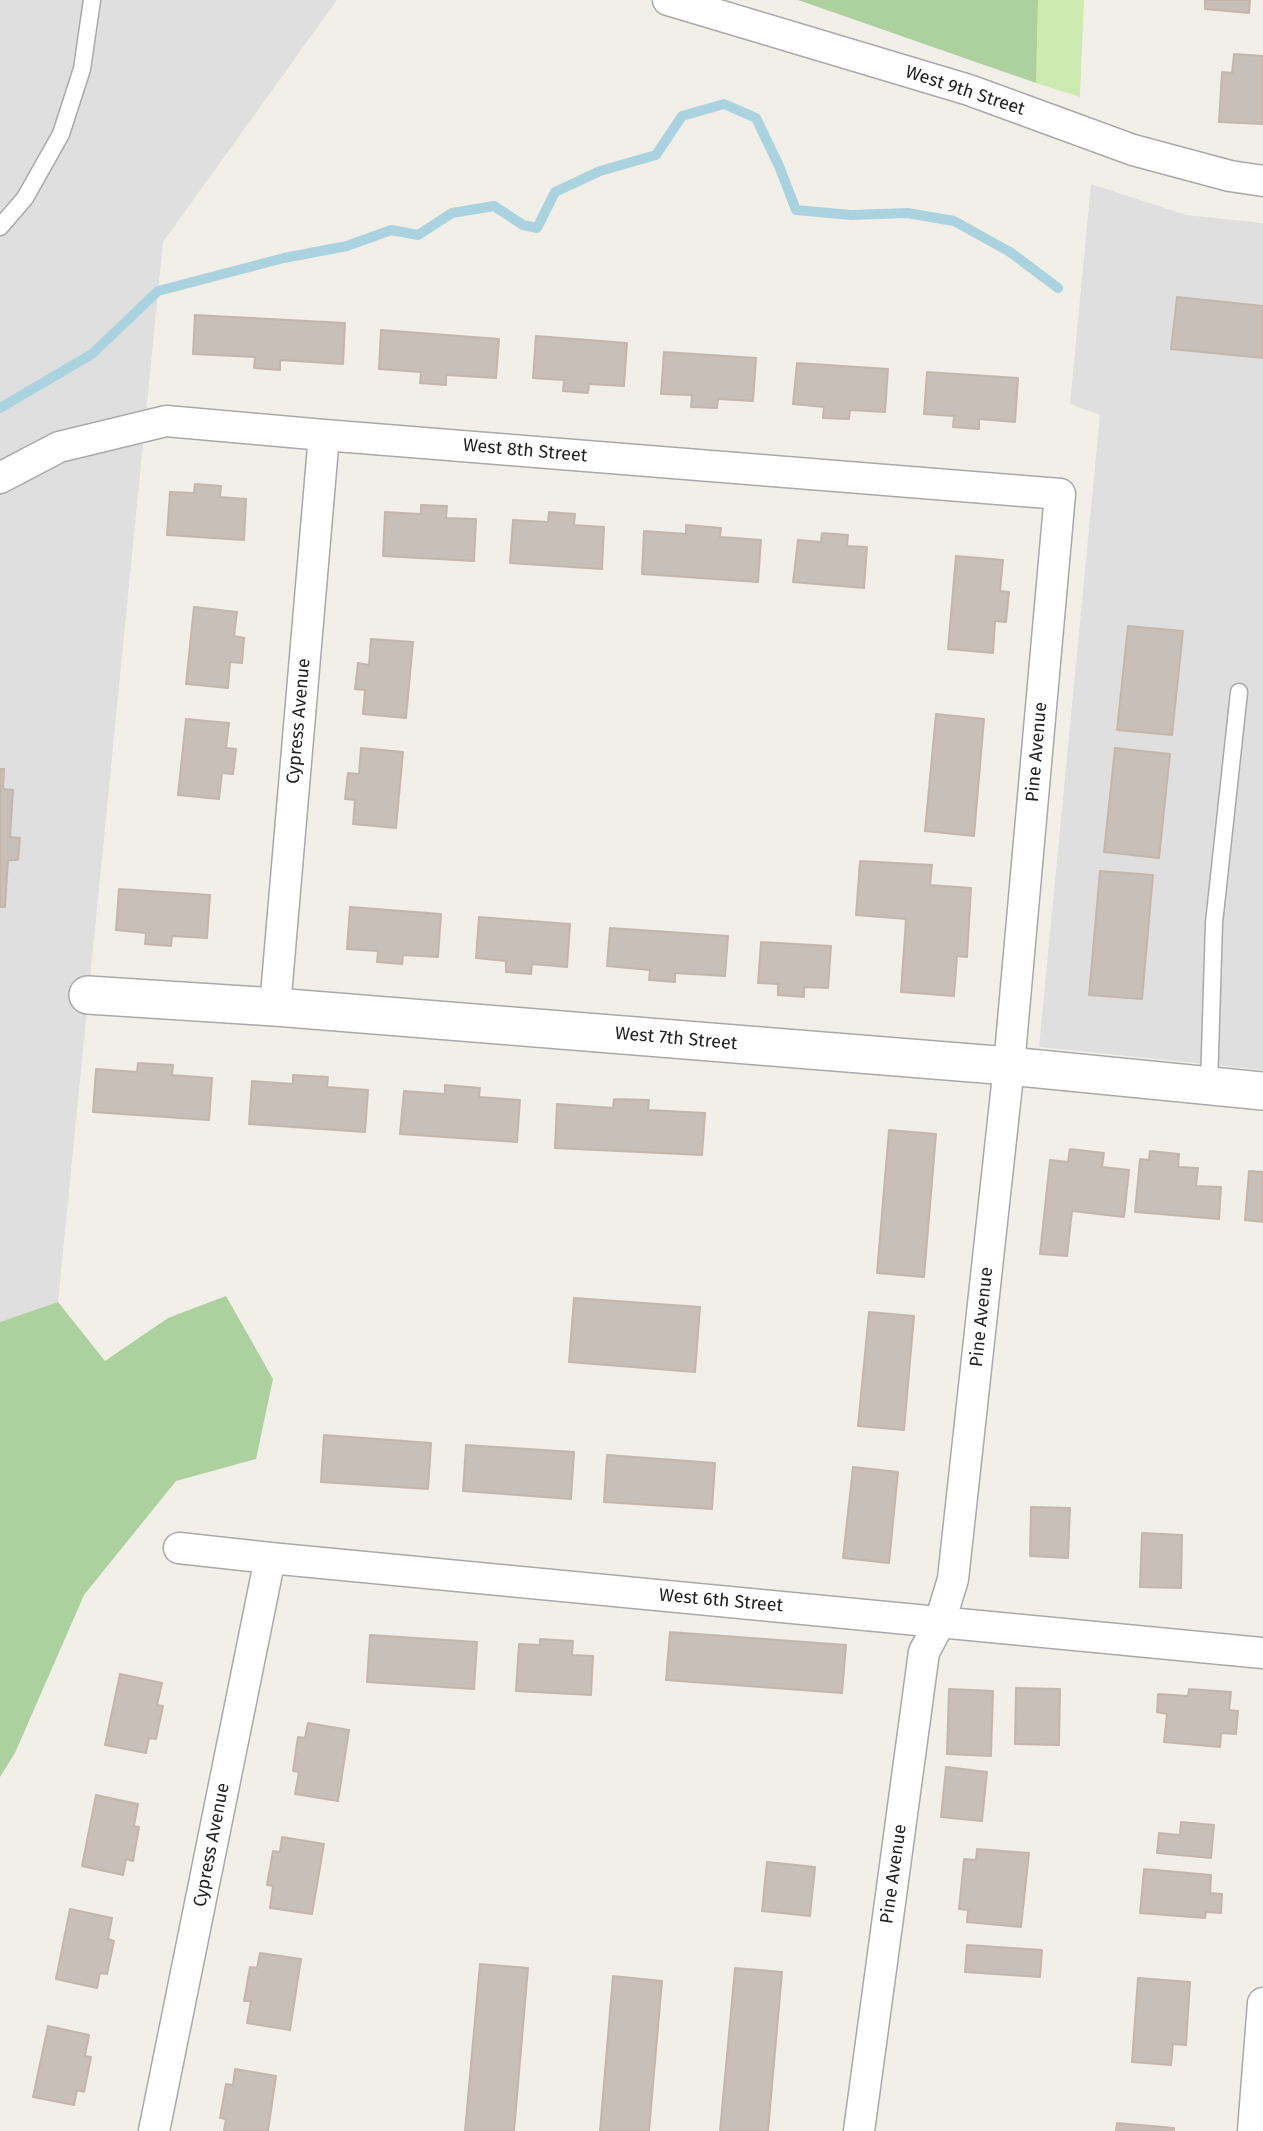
<!DOCTYPE html>
<style>
body{margin:0}
canvas{display:block;background:#f2efe9}
</style>
<canvas width="1263" height="2131"></canvas>
<script>
const context = document.querySelector('canvas').getContext('2d');
context.lineJoin = 'round';
function fillPath(path, color) { context.fillStyle = color; context.fill(path, 'evenodd'); }
const toPath = rows => new Path2D(rows.map(r => 'M' + r).join(''));
function stroke(path, color, width, dash) { context.strokeStyle = color; context.lineWidth = width; context.lineCap = dash ? 'butt' : 'round'; context.setLineDash(dash || []); context.stroke(path); }
function write(font, color, halo, rows, align = 'center') {
  context.font = font + ' "Fira Sans",sans-serif'; context.lineWidth = 5; context.setLineDash([]); context.textBaseline = 'middle'; context.strokeStyle = halo; context.fillStyle = color; for (const [text, x, y, turn = 0] of rows) {
    context.save(); context.translate(x, y); context.rotate((+turn || 0) * Math.PI / 180); context.textAlign = isNaN(turn) ? turn : align; if (halo) context.strokeText(text, 0, 0); context.fillText(text, 0, 0); context.restore();
  }
}
fillPath(toPath([
 [0,0,337,0,163,242,58,1302,0,1322],
 [1091,184,1186,215,1263,223,1263,1070,1039,1047,1100,415,1070,404]
]), '#e0dfdf');
fillPath(toPath([
 [1038,0,1084,0,1080,97,1036,83]
]), '#cdebb0');
fillPath(toPath([
 [798,0,1038,0,1036,83],
 [226,1296,273,1379,256,1459,176,1481,84,1595,15,1753,0,1777,0,1322,58,1302,105,1361,168,1318]
]), '#add19e');
stroke(toPath([
 [0,408,92,354,158,291,284,258,347,246,391,230,418,235,452,213,494,206,523,225,537,228,555,192,600,171,656,155,682,116,724,104,756,118,779,166,796,210,851,215,907,213,954,221,1010,252,1058,288]
]), '#aad3df', 10);
const building = toPath([
 [1205,0,1250,0,1249,13,1205,9,1205,0],
 [1234,54,1263,56,1263,124,1219,122,1222,72,1232,73,1234,54],
 [1177,297,1263,306,1263,358,1171,349,1177,297],
 [195,315,345,323,343,364,280,360,280,370,254,368,255,357,193,354,195,315],
 [381,330,499,339,496,378,446,375,446,385,420,383,421,372,379,369,381,330],
 [536,336,627,343,624,386,589,384,588,393,563,391,564,380,533,378,536,336],
 [664,352,756,358,753,401,718,399,717,408,691,407,692,395,661,394,664,352],
 [797,363,888,369,885,412,850,410,849,419,823,418,824,407,793,404,797,363],
 [927,372,1018,378,1015,422,979,419,979,429,953,427,954,416,924,414,927,372],
 [195,484,221,486,220,497,246,499,244,540,167,535,170,492,194,493,195,484],
 [421,505,447,506,446,518,476,519,474,561,383,556,385,512,421,514,421,505],
 [549,512,575,514,574,525,604,527,602,569,510,563,513,520,548,522,549,512],
 [686,525,721,528,720,537,761,540,758,582,642,574,644,531,686,534,686,525],
 [822,533,848,535,847,546,867,547,864,588,793,582,798,540,821,542,822,533],
 [956,556,1003,560,1000,591,1009,592,1006,622,995,621,993,653,948,649,956,556],
 [194,607,237,612,234,636,244,638,242,663,230,662,228,688,186,684,194,607],
 [1128,626,1183,631,1172,735,1117,730,1128,626],
 [371,639,413,642,406,718,363,714,365,690,355,689,358,663,369,665,371,639],
 [936,714,984,719,974,836,925,831,936,714],
 [186,719,229,723,226,748,236,749,233,774,222,773,219,799,178,795,186,719],
 [361,748,403,752,396,828,353,824,355,800,345,799,348,773,359,774,361,748],
 [1115,748,1170,754,1159,858,1104,852,1115,748],
 [0,769,4,769,3,789,13,790,10,837,20,838,18,860,8,860,5,907,0,907,0,769],
 [860,861,932,865,930,885,971,888,967,957,957,956,954,996,901,992,906,919,856,915,860,861],
 [1100,871,1153,875,1142,999,1089,995,1100,871],
 [119,889,210,895,207,938,172,936,171,946,145,944,146,933,116,930,119,889],
 [350,907,441,914,438,957,403,955,402,964,377,962,378,951,347,949,350,907],
 [479,917,570,924,567,967,532,964,531,974,506,972,506,961,476,958,479,917],
 [610,928,728,936,725,976,675,973,675,982,649,980,650,970,607,966,610,928],
 [761,942,831,946,828,988,804,987,804,997,778,995,778,984,758,983,761,942],
 [138,1063,173,1065,172,1075,212,1078,209,1120,93,1112,96,1069,137,1072,138,1063],
 [293,1075,328,1077,327,1087,368,1090,365,1132,249,1124,252,1081,293,1084,293,1075],
 [445,1085,480,1088,479,1097,520,1100,517,1142,400,1134,404,1091,445,1094,445,1085],
 [614,1099,649,1100,648,1110,705,1113,702,1155,555,1148,557,1104,613,1108,614,1099],
 [889,1130,936,1134,924,1277,877,1273,889,1130],
 [1070,1149,1104,1153,1102,1167,1129,1170,1124,1217,1072,1211,1067,1256,1040,1254,1050,1160,1068,1162,1070,1149],
 [1150,1151,1179,1154,1178,1167,1198,1168,1196,1186,1221,1187,1219,1219,1135,1212,1140,1159,1149,1160,1150,1151],
 [1249,1171,1263,1172,1263,1222,1245,1220,1249,1171],
 [574,1298,700,1307,695,1372,569,1362,574,1298],
 [869,1312,914,1316,904,1430,858,1426,869,1312],
 [324,1435,431,1443,428,1489,321,1482,324,1435],
 [466,1445,574,1452,571,1499,463,1491,466,1445],
 [607,1455,715,1463,712,1509,604,1502,607,1455],
 [853,1467,898,1472,889,1563,843,1558,853,1467],
 [1031,1507,1070,1508,1068,1558,1030,1556,1031,1507],
 [1142,1533,1182,1535,1181,1588,1140,1587,1142,1533],
 [670,1632,846,1645,842,1693,666,1680,670,1632],
 [370,1635,477,1642,474,1689,367,1682,370,1635],
 [540,1639,573,1641,572,1655,593,1656,591,1695,516,1691,519,1644,540,1645,540,1639],
 [120,1674,162,1683,157,1705,163,1706,156,1739,149,1738,146,1753,105,1745,120,1674],
 [1016,1688,1060,1689,1059,1745,1015,1744,1016,1688],
 [949,1689,993,1691,991,1756,947,1754,949,1689],
 [1189,1689,1231,1692,1229,1710,1238,1711,1236,1734,1221,1733,1220,1747,1164,1742,1167,1714,1157,1712,1158,1694,1188,1696,1189,1689],
 [308,1723,349,1730,338,1801,295,1794,299,1772,293,1771,298,1737,305,1738,308,1723],
 [946,1767,987,1772,982,1821,941,1817,946,1767],
 [96,1795,138,1804,134,1826,139,1827,133,1861,126,1859,123,1875,82,1866,96,1795],
 [1181,1822,1214,1825,1211,1858,1157,1853,1159,1833,1180,1835,1181,1822],
 [282,1837,324,1844,312,1914,270,1908,273,1886,267,1885,273,1851,280,1852,282,1837],
 [977,1849,1029,1853,1021,1927,967,1922,968,1910,959,1909,964,1859,976,1860,977,1849],
 [767,1862,815,1867,810,1916,762,1911,767,1862],
 [1144,1869,1211,1875,1210,1893,1222,1894,1221,1913,1206,1912,1205,1918,1140,1913,1144,1869],
 [70,1909,112,1918,108,1939,114,1941,107,1974,100,1973,97,1988,56,1979,70,1909],
 [967,1945,1042,1950,1040,1977,965,1972,967,1945],
 [260,1953,301,1959,290,2030,247,2023,251,2001,244,2001,250,1967,257,1968,260,1953],
 [480,1964,528,1968,514,2131,465,2131,480,1964],
 [735,1968,782,1972,768,2131,720,2131,735,1968],
 [613,1976,662,1981,649,2131,600,2131,613,1976],
 [1138,1978,1190,1982,1186,2045,1173,2044,1171,2065,1132,2062,1138,1978],
 [48,2026,89,2035,85,2056,91,2057,84,2092,77,2090,74,2105,33,2097,48,2026],
 [235,2069,276,2076,268,2131,224,2131,226,2119,220,2118,226,2084,233,2085,235,2069],
 [1117,2123,1174,2128,1174,2131,1116,2131,1117,2123]
]);
fillPath(building, '#c7bfb8');
stroke(building, '#c4b6ab', 2);
const service = toPath([
 [0,227,25,198,61,134,82,69,92,0],
 [1209,1086,1214,923,1239,692]
]);
const minor = toPath([
 [668,0,969,90,1133,150,1230,176,1263,181],
 [0,478,59,447,166,421,324,435,1060,494,1009,1066,953,1579,940,1622,924,1652,859,2131],
 [275,1007,324,435],
 [179,1548,270,1558,1263,1653],
 [154,2131,270,1558],
 [1253,2131,1263,2003]
]);
const tertiary = toPath([
 [88,995,275,1007,1009,1066,1263,1091]
]);
stroke(service, '#a9a9a9', 19);
stroke(minor, '#a9a9a9', 33);
stroke(tertiary, '#a9a9a9', 40);
stroke(service, '#fff', 16);
stroke(minor, '#fff', 30);
stroke(tertiary, '#fff', 37);
write('18px', '#222', '#fff', [
 ["West 9th Street",965,91,18],
 ["West 8th Street",525,451,5],
 ["Cypress Avenue",299,721,-85],
 ["Pine Avenue",1037,752,-85],
 ["West 7th Street",676,1039,5],
 ["Pine Avenue",982,1317,-84],
 ["West 6th Street",721,1601,5],
 ["Cypress Avenue",212,1845,-79],
 ["Pine Avenue",894,1874,-82]
]);
</script>
